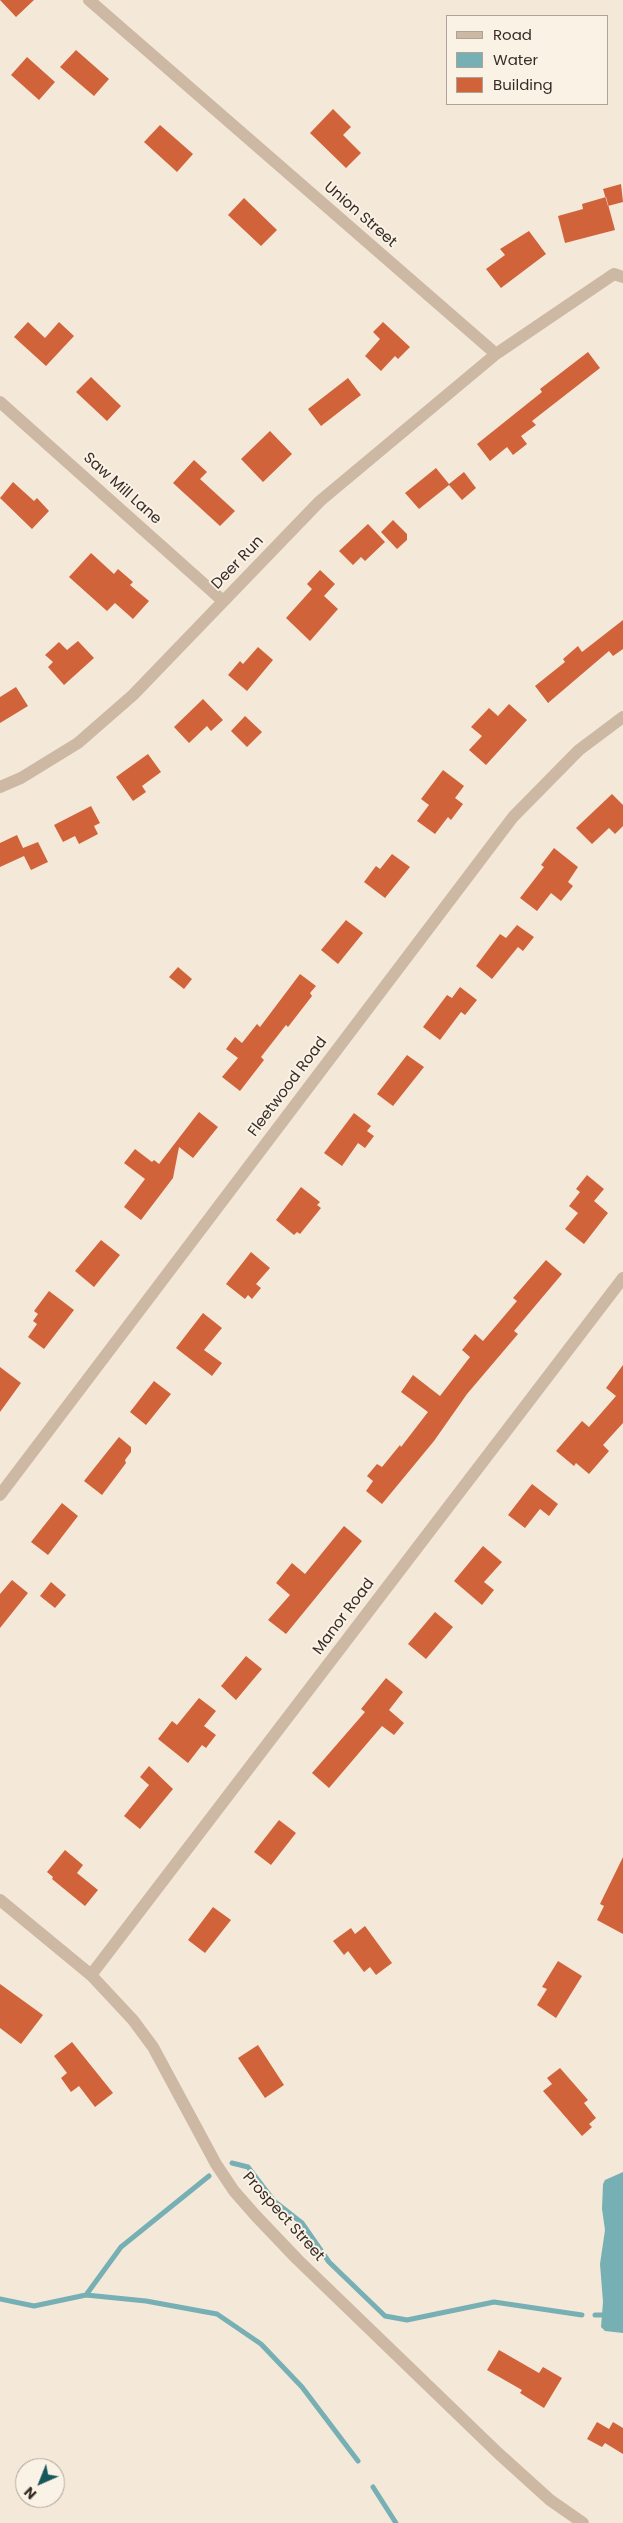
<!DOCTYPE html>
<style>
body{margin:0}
#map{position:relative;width:623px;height:2523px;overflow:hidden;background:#f4e8d9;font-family:Poppins,sans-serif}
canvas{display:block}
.legend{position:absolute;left:446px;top:15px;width:162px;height:90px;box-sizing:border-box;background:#fbf2e6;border:1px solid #ada399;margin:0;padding:6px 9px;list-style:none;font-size:15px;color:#382c26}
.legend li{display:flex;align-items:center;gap:10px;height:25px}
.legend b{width:25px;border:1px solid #ada399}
.north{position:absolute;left:15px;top:2458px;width:50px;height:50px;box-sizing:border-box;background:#fbf2e6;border:1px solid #ada399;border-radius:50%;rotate:224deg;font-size:14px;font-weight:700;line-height:20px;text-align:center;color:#382c26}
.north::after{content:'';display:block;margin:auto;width:18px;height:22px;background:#18575d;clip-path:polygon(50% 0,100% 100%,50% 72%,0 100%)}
</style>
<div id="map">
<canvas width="623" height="2523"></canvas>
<ul class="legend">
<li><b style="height:6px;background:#cdb8a4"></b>Road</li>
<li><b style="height:14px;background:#76afb4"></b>Water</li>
<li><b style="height:14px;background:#d1633a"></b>Building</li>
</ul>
<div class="north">N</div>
</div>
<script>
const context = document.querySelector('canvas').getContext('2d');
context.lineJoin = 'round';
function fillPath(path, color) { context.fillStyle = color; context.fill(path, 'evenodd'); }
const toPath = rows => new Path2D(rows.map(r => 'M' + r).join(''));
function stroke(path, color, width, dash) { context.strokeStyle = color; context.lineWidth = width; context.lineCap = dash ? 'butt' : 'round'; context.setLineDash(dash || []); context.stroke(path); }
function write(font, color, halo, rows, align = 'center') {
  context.font = font + ' Poppins,sans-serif'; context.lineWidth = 4; context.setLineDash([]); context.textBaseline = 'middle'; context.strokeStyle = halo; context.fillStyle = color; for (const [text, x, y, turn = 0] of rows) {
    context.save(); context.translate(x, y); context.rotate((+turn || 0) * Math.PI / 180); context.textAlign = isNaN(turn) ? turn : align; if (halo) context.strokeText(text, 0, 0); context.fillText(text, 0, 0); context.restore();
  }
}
fillPath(toPath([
 [623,2172,623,2333,605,2331,601,2327,603,2302,600,2264,605,2230,602,2209,603,2184,605,2180]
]), '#76afb4');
stroke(toPath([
 [232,2163,248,2167,274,2201,302,2223,329,2262,385,2316,407,2320,494,2302,582,2315],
 [86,2295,146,2301,217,2314,261,2344,302,2387,358,2461],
 [0,2299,34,2306,86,2295,121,2247,209,2176],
 [595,2315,608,2315],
 [373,2487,396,2523]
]), '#76afb4', 5);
fillPath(toPath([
 [0,0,34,0,16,17],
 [76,50,109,79,94,96,60,67],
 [27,57,55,82,39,100,11,75],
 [333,109,351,127,343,135,361,153,346,168,310,133],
 [160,125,193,154,177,172,144,142],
 [621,184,623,202,608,206,603,189],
 [606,197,615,230,565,243,558,216,583,209,582,204],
 [244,198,277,230,261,246,228,215],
 [529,231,546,254,501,288,486,269,505,255,500,249],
 [28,322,45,338,59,322,74,336,46,366,14,337],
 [383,322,410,347,398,359,395,356,381,371,365,356,380,339,373,332],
 [588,352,600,368,532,421,536,425,521,436,527,444,513,455,507,447,490,461,477,444,542,392,540,389],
 [91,377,121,406,107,421,76,392],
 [348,378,361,395,321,426,308,409],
 [270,431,292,454,263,482,241,459],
 [194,460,207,472,200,479,235,511,220,526,173,483],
 [436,468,449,484,464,472,476,488,462,500,449,485,419,509,405,493],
 [13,482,34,501,37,498,49,511,32,529,0,498],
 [393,520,407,534,407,540,397,549,381,532],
 [368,524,385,542,365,561,361,557,353,565,339,551],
 [91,553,114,574,118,569,133,582,130,585,149,601,133,619,115,603,107,611,69,577],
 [320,570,335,584,324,596,338,609,310,641,286,618,312,589,307,584],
 [623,620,623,649,613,656,609,651,548,703,535,686,565,662,563,659,578,646,582,652],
 [78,641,94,658,64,685,48,667,53,662,45,655,59,642,67,650],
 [258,647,273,660,247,691,228,675,240,661,243,664],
 [16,687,28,706,0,723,0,697],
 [203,699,223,720,211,731,207,726,189,743,174,727],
 [509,704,527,720,486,765,469,750,482,736,471,727,489,708,498,716],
 [245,716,262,732,247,747,231,731],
 [148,754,161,772,142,786,146,792,133,801,116,777],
 [443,770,464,786,455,798,463,804,451,820,448,817,435,834,417,821,429,805,421,799],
 [612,794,623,805,623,826,615,834,609,828,592,844,576,828],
 [91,806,100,823,94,826,98,834,79,844,75,836,63,842,54,825],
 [17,835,23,848,38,842,48,862,31,870,24,856,0,867,0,843],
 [554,848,578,867,568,882,573,886,561,901,551,893,537,911,520,898,544,867,541,865],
 [392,854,410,867,385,898,364,882,376,866,380,869],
 [346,920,363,933,338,964,321,950],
 [517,925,534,937,523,951,518,947,492,979,476,966,500,934,506,938],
 [178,967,192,979,184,989,169,977],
 [300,974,316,986,310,993,312,996,288,1027,286,1025,261,1057,264,1060,240,1091,222,1077,238,1058,226,1049,235,1037,242,1043,257,1024,260,1027],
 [460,987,477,1000,465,1015,461,1012,440,1040,423,1027,447,995,452,998],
 [407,1055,424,1067,393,1106,377,1094],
 [199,1112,218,1127,193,1158,179,1147,173,1178,141,1220,124,1207,145,1179,124,1163,135,1149,152,1162,154,1160,159,1164],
 [354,1113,371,1126,367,1131,374,1136,365,1148,358,1143,342,1166,324,1153],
 [587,1175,604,1189,594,1201,608,1213,584,1244,565,1229,578,1213,569,1206,580,1192,576,1189],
 [301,1187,320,1202,317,1205,321,1208,300,1234,297,1232,294,1235,276,1220],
 [101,1240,120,1255,94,1287,75,1271],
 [251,1252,270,1268,256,1284,261,1288,252,1299,248,1295,245,1299,226,1284],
 [546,1260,562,1274,514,1331,518,1334,467,1394,434,1441,382,1504,366,1491,373,1481,367,1476,377,1464,382,1467,400,1445,401,1447,428,1412,401,1392,413,1375,440,1396,470,1357,462,1350,475,1334,483,1341,517,1301,513,1298],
 [49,1291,74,1310,44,1349,28,1337,37,1324,33,1321,38,1314,34,1311],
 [203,1313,222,1328,204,1350,222,1363,212,1376,176,1348],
 [623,1365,623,1423,603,1445,609,1451,589,1474,576,1463,574,1466,556,1451,582,1421,589,1427,616,1396,606,1388],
 [0,1367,21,1383,0,1412],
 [154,1381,171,1394,146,1425,130,1412],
 [119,1437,131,1447,131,1452,125,1460,126,1463,102,1495,84,1481],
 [532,1484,558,1504,549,1516,540,1509,525,1528,508,1515],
 [62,1503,78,1516,48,1555,31,1542],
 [344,1526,362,1541,286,1634,268,1620,290,1595,276,1583,292,1563,305,1574],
 [483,1546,502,1562,484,1582,494,1590,482,1605,454,1581],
 [12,1580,28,1593,0,1628,0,1594],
 [51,1582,66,1595,55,1608,40,1596],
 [435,1612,453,1627,426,1659,408,1644],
 [246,1656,262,1669,236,1700,221,1686],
 [386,1678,403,1692,389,1710,404,1723,394,1735,382,1726,329,1788,312,1773,365,1712,361,1709],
 [199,1698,216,1711,204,1726,216,1735,206,1748,202,1745,188,1763,158,1739,172,1721,177,1725],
 [149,1766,173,1789,140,1829,124,1816,149,1785,140,1777],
 [279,1820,296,1833,271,1865,254,1852],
 [65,1850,83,1865,77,1873,98,1890,85,1906,52,1879,53,1877,47,1872],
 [623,1857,623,1934,597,1920,604,1906,600,1904],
 [213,1907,231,1920,205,1953,188,1940],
 [365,1926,392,1963,376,1975,370,1967,364,1972,348,1951,344,1955,333,1941,351,1928,355,1934],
 [558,1961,582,1976,556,2018,537,2005,547,1989,542,1987],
 [0,1984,43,2015,21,2044,0,2028],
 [72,2042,113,2093,95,2107,79,2086,71,2092,61,2078,67,2073,54,2056],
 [258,2045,284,2085,265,2098,238,2058],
 [560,2068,588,2100,584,2103,596,2118,589,2124,592,2127,582,2136,543,2091,552,2084,547,2078],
 [499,2350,539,2373,543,2367,562,2378,544,2408,520,2393,522,2390,487,2370],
 [597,2422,609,2429,613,2422,623,2428,623,2454,605,2443,602,2447,587,2439]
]), '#d1633a');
stroke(toPath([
 [89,0,496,354],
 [0,402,223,601],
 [0,787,21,778,78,743,133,695,320,501,496,354,614,274,623,277],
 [0,1495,513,817,579,750,623,717],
 [91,1975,623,1278]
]), '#cdb8a4', 12);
stroke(toPath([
 [0,1900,91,1975,133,2020,153,2047,216,2164,234,2191,256,2216,297,2259,498,2453,550,2500,583,2523]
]), '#cdb8a4', 12);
write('15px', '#382c26', '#fbf2e6', [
 ["Union Street",360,215,41],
 ["Saw Mill Lane",122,489,42],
 ["Deer Run",238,563,-46],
 ["Fleetwood Road",288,1087,-53],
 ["Manor Road",344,1617,-53],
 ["Prospect Street",283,2217,48]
]);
</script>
